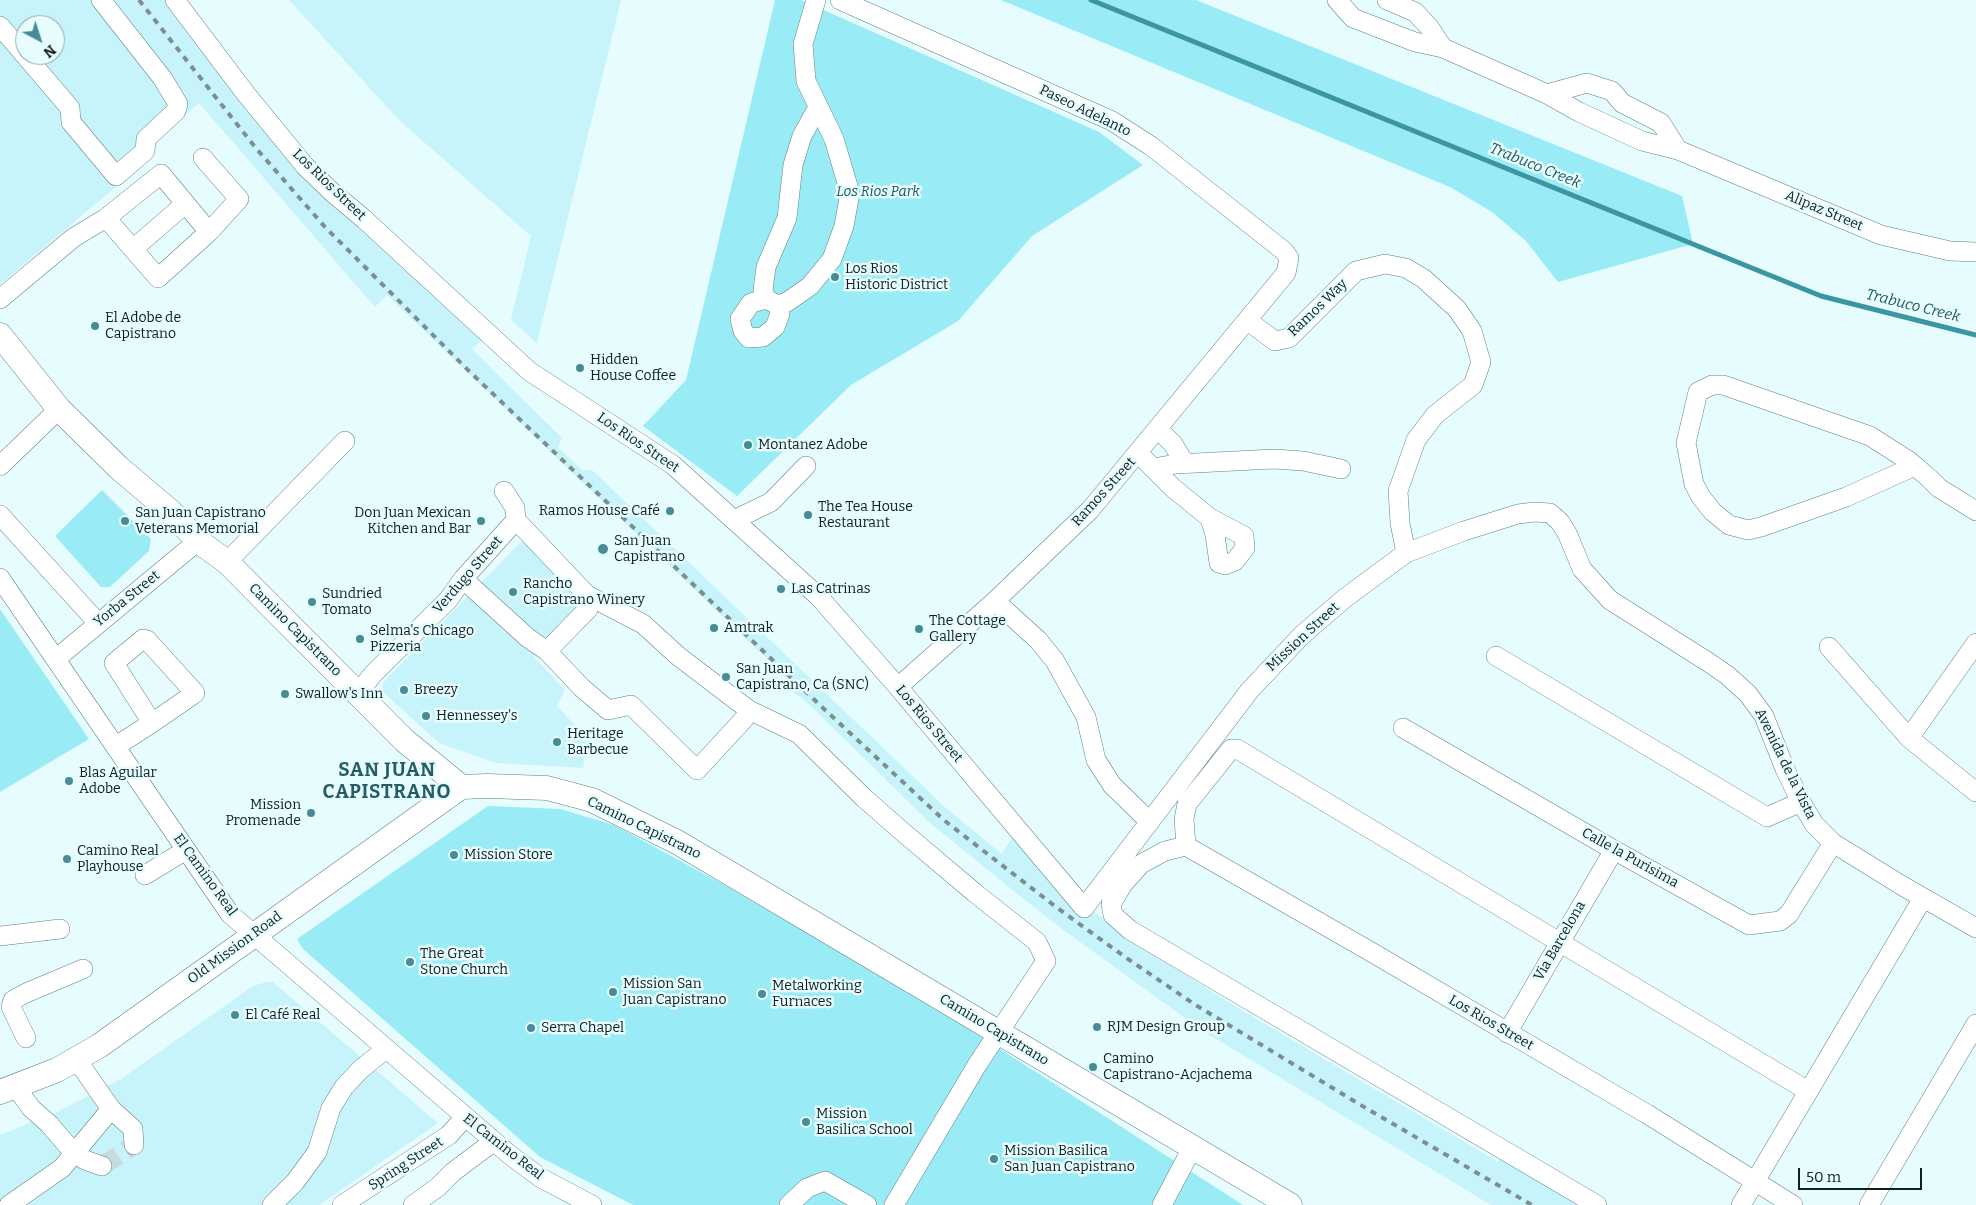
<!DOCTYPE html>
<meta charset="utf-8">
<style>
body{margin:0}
#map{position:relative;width:1976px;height:1205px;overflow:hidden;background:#e6fcfe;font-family:Bitter,serif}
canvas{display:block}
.north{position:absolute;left:15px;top:15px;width:50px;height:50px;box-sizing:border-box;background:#e6fcfe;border:1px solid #90a3a5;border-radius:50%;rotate:140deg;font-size:14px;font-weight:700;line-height:20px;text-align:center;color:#101e1f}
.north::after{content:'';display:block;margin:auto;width:18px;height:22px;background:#458c94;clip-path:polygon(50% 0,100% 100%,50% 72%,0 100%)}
.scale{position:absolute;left:1798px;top:1168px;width:124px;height:22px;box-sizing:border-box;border:2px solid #101e1f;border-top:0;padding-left:6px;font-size:15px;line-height:18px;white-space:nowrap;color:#101e1f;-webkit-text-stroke:4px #e6fcfe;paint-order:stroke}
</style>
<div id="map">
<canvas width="1976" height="1205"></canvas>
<div class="north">N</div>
<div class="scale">50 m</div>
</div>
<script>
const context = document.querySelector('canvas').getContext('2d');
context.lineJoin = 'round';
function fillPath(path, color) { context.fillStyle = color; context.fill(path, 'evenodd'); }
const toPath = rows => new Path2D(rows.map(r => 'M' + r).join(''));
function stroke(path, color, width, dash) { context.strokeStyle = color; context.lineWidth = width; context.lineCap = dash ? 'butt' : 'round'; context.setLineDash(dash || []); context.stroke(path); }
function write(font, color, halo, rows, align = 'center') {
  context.font = font + ' Bitter,serif'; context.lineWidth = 5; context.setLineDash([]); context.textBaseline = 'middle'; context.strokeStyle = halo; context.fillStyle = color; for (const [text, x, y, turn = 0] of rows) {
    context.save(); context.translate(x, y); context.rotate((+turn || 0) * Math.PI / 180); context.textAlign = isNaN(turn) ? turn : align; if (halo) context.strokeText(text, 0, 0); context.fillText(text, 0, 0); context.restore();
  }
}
fillPath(toPath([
 [0,0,167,0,196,37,483,339,472,349,562,438,558,447,582,470,592,470,947,809,1002,854,1013,836,1081,909,1094,912,1164,961,1233,1005,1498,1162,1500,1159,1578,1205,1491,1205,1203,1031,1062,929,1025,900,930,823,812,707,789,688,793,684,387,295,375,307,199,103,157,139,154,155,0,284],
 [25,25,55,25,55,55,25,55],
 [289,0,621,0,537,343,511,320,531,236,400,121],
 [523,540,580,595,580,610,534,657,565,690,557,706,587,738,583,768,496,763,439,743,382,691,383,683],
 [267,982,273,982,438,1123,319,1205,0,1205,0,1135,55,1113,121,1079,253,986]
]), '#c6f4fa');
fillPath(toPath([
 [775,0,801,0,1099,132,1143,165,1032,236,958,321,851,385,737,496,643,426,686,380],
 [1001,0,1196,0,1682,196,1693,244,1558,282,1526,241,1492,212,1450,187],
 [102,490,151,539,149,551,110,587,101,587,55,536],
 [0,609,89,739,0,792],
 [488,806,560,809,614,825,719,882,927,1002,1243,1205,633,1205,540,1157,303,949,297,939]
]), '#99ebf5');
stroke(toPath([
 [1091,0,1821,296,1976,335]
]), '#3b96a0', 5);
stroke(toPath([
 [102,1166,134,1145]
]), '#c6dbdd', 19, [19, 9]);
const minor = toPath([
 [175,0,246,94,305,166,333,193,364,219,529,371,673,465,819,597,898,687,1084,908,1250,690,1302,635,1345,598,1406,553,1464,531,1518,514,1535,512,1550,513,1560,522,1567,533,1582,569,1610,600,1708,662,1727,675,1748,694,1764,716,1785,769,1801,802,1814,824,1833,843,1901,885,1976,928],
 [816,0,803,44,806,81,834,139,850,193,844,226,832,259,810,286,787,302,778,305,766,299,763,290,766,267,787,218,793,165,802,136,818,107],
 [840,0,1112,121,1151,146,1284,251,1289,258,1286,273,1090,510,995,601,898,687],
 [1337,0,1353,18,1415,42,1443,48,1547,94,1579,112,1642,141,1678,150,1881,235,1950,251,1976,252],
 [1387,0,1415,12,1429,27,1443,48],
 [0,26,70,108,71,122,116,176,145,151,146,139,176,111,178,104,163,79,101,0],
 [1547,94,1587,83,1612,91,1622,103,1661,123,1678,150],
 [106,218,158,278,209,232,239,199,203,158],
 [133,249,185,204],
 [0,299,73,238,106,218,161,174,209,232],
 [766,299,751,303,740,319,743,331,749,338,763,337,775,327,780,314,778,305],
 [1248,321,1275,341,1289,338,1356,271,1385,264,1406,268,1424,279,1457,309,1472,331,1481,362,1473,385,1435,415,1416,440,1398,491,1400,523,1406,553],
 [1158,429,1173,444,1185,464],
 [1138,453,1173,488,1210,518,1244,536,1245,548,1235,561,1225,565,1219,563,1215,535,1210,518],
 [0,466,59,409],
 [1915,466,1846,497,1761,527,1748,530,1729,525,1713,512,1701,497,1694,484,1686,443,1698,392,1712,385,1723,385,1870,436,1909,461,1915,466,1930,479,1939,488,1976,511],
 [1153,468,1176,464,1274,459,1303,461,1341,469],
 [504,491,515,508,516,520,587,595,643,624,678,656,749,710,799,734,864,798,904,833,975,893,1037,942,1046,961,977,1065,894,1205],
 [0,515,98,623],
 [734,520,771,502,806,466],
 [227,562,345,441],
 [0,578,230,914,510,1155,541,1178,592,1205],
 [463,579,528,638,547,651,582,688,608,710,631,705,697,770,744,719,749,710],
 [995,601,1038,640,1055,661,1086,717,1096,760,1112,785,1150,822],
 [1829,647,1909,738,1976,792],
 [547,651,588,609,587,595],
 [1496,656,1767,817,1801,802],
 [57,658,198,541],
 [357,694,374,673,448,600,463,579,516,520],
 [1403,728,1614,850,1749,925,1780,921,1789,914,1833,843],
 [1909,738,1976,643],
 [116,746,152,723,194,694,195,693,147,640,143,639,114,663,152,723],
 [1186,846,1184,819,1187,804,1231,749,1237,749,1808,1091],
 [1186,846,1373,953,1647,1114,1793,1205],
 [1186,846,1165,851,1141,864,1123,884,1111,904,1113,915,1130,930,1597,1205],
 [145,875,186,850],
 [0,936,60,929],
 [1507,1033,1614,850],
 [26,1038,11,1007,13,1000,26,993,83,969],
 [77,1060,111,1109,133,1129,134,1145],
 [16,1087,31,1108,49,1124,74,1153,85,1160,102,1166],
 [9,1205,62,1168,111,1109],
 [272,1205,295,1182,317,1152,331,1108,344,1087,361,1069,386,1049],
 [342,1205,449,1135,465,1117],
 [413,1205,438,1187,453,1172,493,1142],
 [789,1205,807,1188,825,1181,867,1205],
 [1162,1205,1192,1148],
 [1741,1205,1923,898],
 [1869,1205,1976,1024]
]);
const major = toPath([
 [0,335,59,409,119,468,171,512,198,541,227,562,404,740,461,787,487,786,547,788,592,800,677,842,1290,1205],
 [0,1092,57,1070,99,1046,461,787]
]);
stroke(minor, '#5f8084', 20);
stroke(major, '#5f8084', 25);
stroke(minor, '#fff', 19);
stroke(major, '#fff', 24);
stroke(toPath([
 [139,0,255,147,325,227,470,372,823,708,945,821,1056,907,1125,957,1194,1004,1359,1104,1532,1205]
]), '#7c8e90', 4, [6, 6]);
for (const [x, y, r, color] of [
 [835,277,5,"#458c94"],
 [95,326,5,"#458c94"],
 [580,368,5,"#458c94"],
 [748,445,5,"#458c94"],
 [670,511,5,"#458c94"],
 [808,515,5,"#458c94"],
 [125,521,5,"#458c94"],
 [481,521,5,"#458c94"],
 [603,549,6,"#458c94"],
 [781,589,5,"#458c94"],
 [513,592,5,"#458c94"],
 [312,602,5,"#458c94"],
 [714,628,5,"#458c94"],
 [919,629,5,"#458c94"],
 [360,639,5,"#458c94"],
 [726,677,5,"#458c94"],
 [404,690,5,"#458c94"],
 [285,694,5,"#458c94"],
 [426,716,5,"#458c94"],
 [557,742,5,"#458c94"],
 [69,781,5,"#458c94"],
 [311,813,5,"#458c94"],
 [454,855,5,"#458c94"],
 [67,859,5,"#458c94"],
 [410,962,5,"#458c94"],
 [613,992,5,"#458c94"],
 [762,994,5,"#458c94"],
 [235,1015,5,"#458c94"],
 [1097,1027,5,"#458c94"],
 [531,1028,5,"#458c94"],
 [1093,1067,5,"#458c94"],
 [806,1122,5,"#458c94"],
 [994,1159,5,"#458c94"]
]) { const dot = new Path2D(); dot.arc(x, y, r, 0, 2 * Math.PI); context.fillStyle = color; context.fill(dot); stroke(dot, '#e6fcfe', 2); }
write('14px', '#101e1f', '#e6fcfe', [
 ["Paseo Adelanto",1085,111,26],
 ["Los Rios Street",329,185,44],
 ["Alipaz Street",1824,211,23],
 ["Ramos Way",1318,308,-44],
 ["Los Rios Street",638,443,34],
 ["Ramos Street",1104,492,-48],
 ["Verdugo Street",468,575,-49],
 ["Yorba Street",127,599,-39],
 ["Camino Capistrano",295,630,45],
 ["Mission Street",1303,637,-43],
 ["Los Rios Street",929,724,50],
 ["Avenida de la Vista",1785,764,64],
 ["Camino Capistrano",644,828,26],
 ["Calle la Purisima",1630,858,29],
 ["El Camino Real",205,875,54],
 ["Via Barcelona",1560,941,-60],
 ["Old Mission Road",235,948,-36],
 ["Los Rios Street",1491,1023,30],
 ["Camino Capistrano",994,1030,31],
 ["El Camino Real",503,1147,38],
 ["Spring Street",406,1164,-33]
]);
write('italic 14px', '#20545a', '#e6fcfe', [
 ["Los Rios Park",878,192]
]);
write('14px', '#101e1f', '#e6fcfe', [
 ["Los Rios",845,269],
 ["Historic District",845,285],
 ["El Adobe de",105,318],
 ["Capistrano",105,334],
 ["Hidden",590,360],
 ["House Coffee",590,376],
 ["Montanez Adobe",758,445],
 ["The Tea House",818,507],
 ["Restaurant",818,523],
 ["Ramos House Café",660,511,"right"],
 ["San Juan Capistrano",135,513],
 ["Veterans Memorial",135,529],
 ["Don Juan Mexican",471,513,"right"],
 ["Kitchen and Bar",471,529,"right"],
 ["San Juan",614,541],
 ["Capistrano",614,557],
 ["Rancho",523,584],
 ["Capistrano Winery",523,600],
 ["Las Catrinas",791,589],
 ["Sundried",322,594],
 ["Tomato",322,610],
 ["The Cottage",929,621],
 ["Gallery",929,637],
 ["Amtrak",724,628],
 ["Selma's Chicago",370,631],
 ["Pizzeria",370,647],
 ["San Juan",736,669],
 ["Capistrano, Ca (SNC)",736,685],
 ["Breezy",414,690],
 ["Swallow's Inn",295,694],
 ["Hennessey's",436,716],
 ["Heritage",567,734],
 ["Barbecue",567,750],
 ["Blas Aguilar",79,773],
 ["Adobe",79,789],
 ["Mission",301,805,"right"],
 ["Promenade",301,821,"right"],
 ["Camino Real",77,851],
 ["Playhouse",77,867],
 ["Mission Store",464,855],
 ["The Great",420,954],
 ["Stone Church",420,970],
 ["Mission San",623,984],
 ["Juan Capistrano",623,1000],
 ["Metalworking",772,986],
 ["Furnaces",772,1002],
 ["El Café Real",245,1015],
 ["RJM Design Group",1107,1027],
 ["Serra Chapel",541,1028],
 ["Camino",1103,1059],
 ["Capistrano-Acjachema",1103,1075],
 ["Mission",816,1114],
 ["Basilica School",816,1130],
 ["Mission Basilica",1004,1151],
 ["San Juan Capistrano",1004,1167]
], 'left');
write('italic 15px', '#23575d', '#e6fcfe', [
 ["Trabuco Creek",1535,166,22],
 ["Trabuco Creek",1913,306,14]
]);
context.letterSpacing = '1px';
write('bold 19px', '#245e64', '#e6fcfe', [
 ["SAN JUAN",387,771],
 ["CAPISTRANO",387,793]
]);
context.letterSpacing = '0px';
</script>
